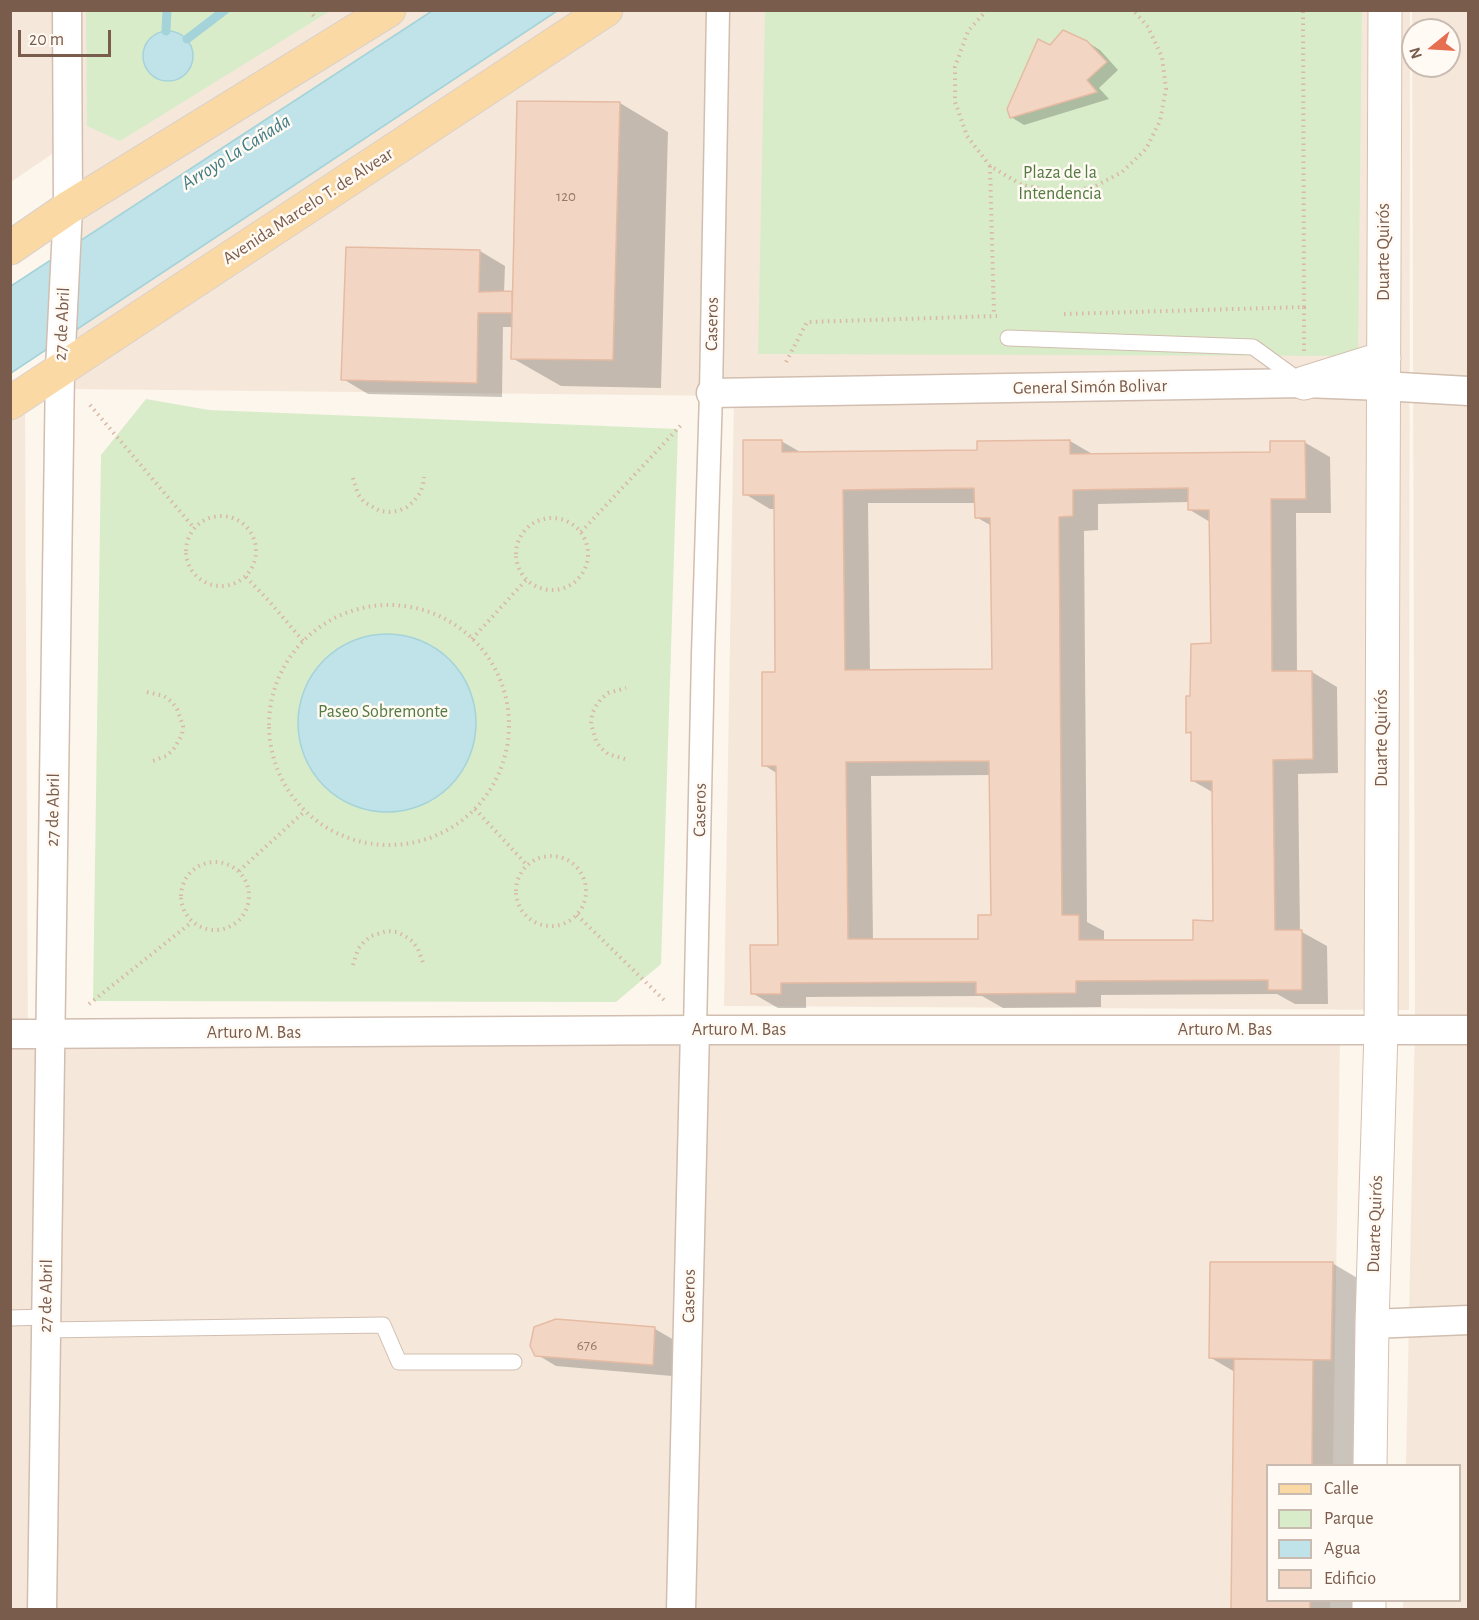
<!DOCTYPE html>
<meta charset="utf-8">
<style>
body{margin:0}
#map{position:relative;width:1479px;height:1620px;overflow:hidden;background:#fdf6ec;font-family:"Alegreya Sans",sans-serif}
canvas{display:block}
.frame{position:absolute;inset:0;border:12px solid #7a5c4d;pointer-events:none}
.legend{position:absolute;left:1266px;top:1464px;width:195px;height:138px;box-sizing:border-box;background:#fffaf3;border:2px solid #cabbb1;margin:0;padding:8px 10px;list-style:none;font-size:18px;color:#7a5c4d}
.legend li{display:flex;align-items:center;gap:12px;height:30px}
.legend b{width:30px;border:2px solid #cabbb1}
.north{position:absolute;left:1401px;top:18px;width:60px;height:60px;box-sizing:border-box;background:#fffaf3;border:2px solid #cabbb1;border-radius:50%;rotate:252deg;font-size:16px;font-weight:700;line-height:24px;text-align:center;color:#7a5c4d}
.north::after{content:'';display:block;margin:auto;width:21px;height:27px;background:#e76f51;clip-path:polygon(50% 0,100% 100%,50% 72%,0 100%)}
.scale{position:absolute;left:18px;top:30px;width:93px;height:27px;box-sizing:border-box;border:3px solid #7a5c4d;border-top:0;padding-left:8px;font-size:18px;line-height:21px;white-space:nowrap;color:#7a5c4d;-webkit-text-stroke:4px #fffaf3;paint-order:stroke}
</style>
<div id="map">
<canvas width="1479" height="1620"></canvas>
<div class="frame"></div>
<ul class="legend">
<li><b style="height:8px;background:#fbd9a5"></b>Calle</li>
<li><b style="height:16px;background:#d8ecc9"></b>Parque</li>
<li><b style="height:16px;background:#bfe3e8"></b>Agua</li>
<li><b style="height:16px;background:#f3d5c3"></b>Edificio</li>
</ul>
<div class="north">N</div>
<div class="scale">20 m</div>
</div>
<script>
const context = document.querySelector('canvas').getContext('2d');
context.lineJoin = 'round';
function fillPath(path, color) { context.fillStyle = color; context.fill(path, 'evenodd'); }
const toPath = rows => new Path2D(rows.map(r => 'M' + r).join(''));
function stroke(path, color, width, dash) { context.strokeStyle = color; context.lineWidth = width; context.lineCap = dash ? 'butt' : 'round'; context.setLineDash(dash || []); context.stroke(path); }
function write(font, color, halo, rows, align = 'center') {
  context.font = font + ' "Alegreya Sans",sans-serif'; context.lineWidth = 5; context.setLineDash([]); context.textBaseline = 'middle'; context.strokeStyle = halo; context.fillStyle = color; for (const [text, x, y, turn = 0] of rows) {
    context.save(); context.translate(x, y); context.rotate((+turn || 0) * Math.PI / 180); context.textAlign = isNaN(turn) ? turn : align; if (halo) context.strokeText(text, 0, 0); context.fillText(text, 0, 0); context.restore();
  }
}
fillPath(toPath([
 [1468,10,1468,1609,1403,1610,1403,1601,1460,1600,1460,1466,1406,1465,1415,1019,1412,11],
 [1413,30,1449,30,1449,66,1413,66],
 [11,11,1410,11,1409,1010,724,1006,734,396,74,389,74,139,11,182],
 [25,405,28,1048,1340,1040,1333,1465,1268,1466,1268,1600,1330,1601,1330,1609,11,1609,10,415]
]), '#f5e8da');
fillPath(toPath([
 [86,11,330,11,120,141,87,126],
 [765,11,1362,11,1358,356,758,354],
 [146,399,209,410,678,429,661,964,616,1002,93,1001,101,455]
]), '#d8ecc9');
const water = toPath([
 [432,11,557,11,11,373,11,286,432,11],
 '143 56a25 25 0 1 1 50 0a25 25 0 1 1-50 0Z',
 '298 723a89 89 0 1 1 178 0a89 89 0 1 1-178 0Z'
]);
fillPath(water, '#bfe3e8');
stroke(water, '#a5d3da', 1.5);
fillPath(toPath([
 [1087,42,1100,50,1118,70,1099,88,1109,99,1024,125,1011,117,1050,47],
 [620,103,668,132,661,388,561,386,512,358,513,327,503,327,502,397,368,394,343,379,480,251,505,266,504,293,514,294],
 [781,441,802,453,979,452,1070,441,1094,455,1272,454,1304,442,1330,457,1331,513,1296,513,1297,672,1312,672,1337,687,1338,773,1298,774,1300,931,1327,946,1328,1004,1295,1004,1277,994,1101,995,1101,1007,1003,1008,982,996,806,997,806,1008,778,1008,752,993,780,947,778,774,764,765,777,673,775,509,770,509,745,494],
 [1189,502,1190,510,1210,522,1213,645,1192,697,1187,732,1193,735,1193,781,1214,793,1215,922,1194,942,1104,941,1104,931,1087,922,1084,531,1098,530,1098,504],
 [868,503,976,503,976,517,992,526,993,671,870,672],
 [991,775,992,916,979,940,873,941,871,776],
 [1332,1263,1381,1292,1361,1466,1268,1466,1268,1600,1359,1600,1359,1610,1233,1610,1235,1372,1211,1358],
 [556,1321,655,1329,674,1340,672,1376,556,1366,536,1354]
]), '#0003');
stroke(toPath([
 [166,31,167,10],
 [187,39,225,10]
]), '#a5d3da', 9);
const building = toPath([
 [1063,30,1087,41,1107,62,1087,80,1097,92,1010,118,1007,109,1038,39,1050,45,1063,30],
 [517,101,620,102,613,360,511,359,517,101],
 [346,247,480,250,479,292,512,291,512,313,478,313,477,383,341,380,346,247],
 [743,440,782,440,782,452,977,450,977,441,1070,440,1070,454,1270,452,1270,441,1305,441,1306,499,1271,499,1272,671,1312,671,1313,759,1273,760,1275,930,1302,930,1302,990,1268,990,1268,980,1076,981,1076,993,976,994,976,982,781,983,781,994,751,994,750,945,778,945,776,766,762,766,762,672,775,672,774,495,743,495,743,440],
 [974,488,975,518,990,518,992,669,845,670,843,490,974,488],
 [1188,488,1188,510,1209,510,1211,643,1191,644,1190,696,1186,696,1186,733,1191,732,1191,781,1212,781,1213,921,1193,920,1193,940,1079,940,1079,915,1062,915,1059,517,1073,516,1073,490,1188,488],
 [989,761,991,915,978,915,978,939,848,939,846,762,989,761],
 [1210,1262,1333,1262,1331,1360,1209,1358,1210,1262],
 [556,1319,655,1327,653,1365,535,1356,530,1346,534,1327,556,1319],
 [1234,1359,1313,1360,1312,1466,1268,1466,1268,1600,1310,1600,1310,1610,1231,1610,1234,1359]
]);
fillPath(building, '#f3d5c3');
stroke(building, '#e6bba3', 1.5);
const service = toPath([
 [1008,338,1253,347,1300,381],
 [10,1318,46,1317],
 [46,1330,383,1325,399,1362,514,1362]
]);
const pedestrian = toPath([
 [695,1030,703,655,711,393,718,10]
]);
const minor = toPath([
 [711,393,1304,383,1383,386,1468,391],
 [10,1034,695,1030,1468,1030],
 [1372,1324,1468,1320],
 [42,1610,60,369,68,208,67,10],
 [681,1610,695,1030]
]);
const secondary = toPath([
 [1304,383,1384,358],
 [1370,1466,1372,1324,1381,1031,1385,10],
 [1369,1610,1369,1600]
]);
const primary = toPath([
 [10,248,68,208,389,10],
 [10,403,606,10]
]);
stroke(service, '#d1beb0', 17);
stroke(pedestrian, '#d1beb0', 25);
stroke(minor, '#d1beb0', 31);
stroke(secondary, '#d6c0b0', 35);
stroke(primary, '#dad1cd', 35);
stroke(toPath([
 [309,10,316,19],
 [987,10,968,31,955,67,955,102,967,136,990,166,1022,185,1058,192,1094,187,1122,172,1146,149,1160,121,1166,89,1162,57,1148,27,1133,10],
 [990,166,994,316],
 [1064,314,1304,307,1303,10],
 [1304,351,1304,307],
 [786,362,807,322,997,316],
 [90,405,194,528],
 [353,478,358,494,364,502,380,511,389,512,398,511,407,507,414,501,420,493,423,485,424,477],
 '186 551a35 35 0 1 1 70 0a35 35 0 1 1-70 0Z',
 '516 554a36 36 0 1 1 72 0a36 36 0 1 1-72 0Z',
 [581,532,683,423],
 [246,577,269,601,303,641],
 '269 725a120 120 0 1 1 240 0a120 120 0 1 1-240 0Z',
 [472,639,526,580],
 [147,692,164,696,172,702,177,709,183,726,182,735,173,750,166,756,150,762],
 [625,759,608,754,601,748,596,741,591,724,592,714,596,706,601,699,608,693,626,688],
 [475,809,527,865],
 '516 891a35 35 0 1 1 70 0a35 35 0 1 1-70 0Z',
 '181 896a34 34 0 1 1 68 0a34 34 0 1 1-68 0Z',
 [239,871,305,811],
 [577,915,664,1000],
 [353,965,358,949,364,942,371,936,387,931,397,932,405,936,412,941,418,949,424,965],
 [89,1004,192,922]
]), '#d9b8a5', 4, [1.5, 4.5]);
stroke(service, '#fff', 15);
stroke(pedestrian, '#fff', 22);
stroke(minor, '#fff', 28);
stroke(secondary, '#fff', 33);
stroke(primary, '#fbd9a5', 33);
write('15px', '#987a6a', null, [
 ["120",566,196],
 ["676",587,1345]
]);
write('18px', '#537a41', '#fffaf3', [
 ["Plaza de la",1060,173],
 ["Intendencia",1060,194],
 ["Paseo Sobremonte",383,712]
]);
write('18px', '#7a5c4d', '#fffaf3', [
 ["Avenida Marcelo T. de Alvear",308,206,-33],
 ["Duarte Quirós",1384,252,-90],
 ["27 de Abril",62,324,-87],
 ["Caseros",712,324,-89],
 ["General Simón Bolivar",1090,387,-1],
 ["Duarte Quirós",1382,738,-90],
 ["27 de Abril",53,810,-89],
 ["Caseros",700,810,-89],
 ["Arturo M. Bas",739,1030],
 ["Arturo M. Bas",1225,1030],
 ["Arturo M. Bas",254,1033],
 ["Duarte Quirós",1375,1224,-88],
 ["27 de Abril",46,1296,-89],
 ["Caseros",689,1296,-89]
]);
write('italic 20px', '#437c86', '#fffaf3', [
 ["Arroyo La Cañada",236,152,-32]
]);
</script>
